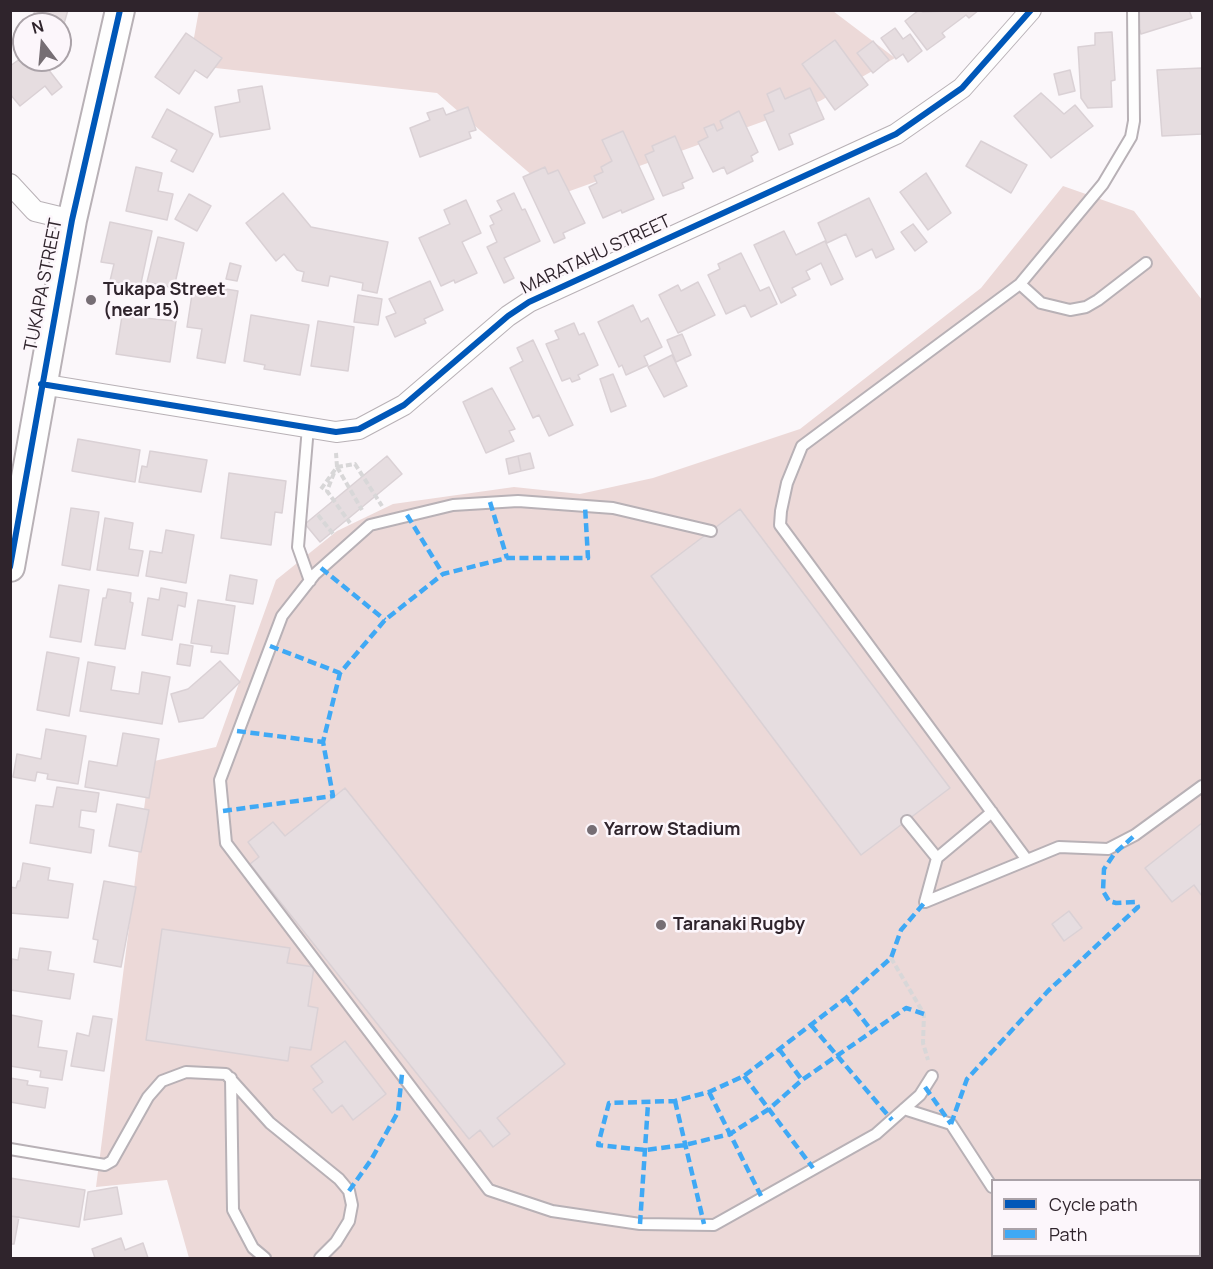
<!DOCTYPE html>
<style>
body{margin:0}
#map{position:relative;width:1213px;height:1269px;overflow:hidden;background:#fbf7fa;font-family:Manrope,sans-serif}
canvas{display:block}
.frame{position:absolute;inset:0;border:12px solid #2f242c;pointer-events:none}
.legend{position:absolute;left:991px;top:1179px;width:210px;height:78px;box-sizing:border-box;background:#fcf6fb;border:2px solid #aaa2a8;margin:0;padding:8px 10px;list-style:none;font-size:18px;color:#2f242c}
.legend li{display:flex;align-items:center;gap:12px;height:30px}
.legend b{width:30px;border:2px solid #aaa2a8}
.north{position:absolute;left:12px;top:12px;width:60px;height:60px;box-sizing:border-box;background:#fcf6fb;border:2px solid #aaa2a8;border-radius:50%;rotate:344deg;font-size:16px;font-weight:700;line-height:24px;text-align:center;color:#2f242c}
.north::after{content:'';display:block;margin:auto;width:21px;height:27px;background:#766e74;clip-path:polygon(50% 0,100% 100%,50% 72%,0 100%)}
</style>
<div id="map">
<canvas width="1213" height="1269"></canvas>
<div class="frame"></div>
<ul class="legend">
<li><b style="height:8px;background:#0057b8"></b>Cycle path</li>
<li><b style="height:8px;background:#3fa9f5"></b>Path</li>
</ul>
<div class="north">N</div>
</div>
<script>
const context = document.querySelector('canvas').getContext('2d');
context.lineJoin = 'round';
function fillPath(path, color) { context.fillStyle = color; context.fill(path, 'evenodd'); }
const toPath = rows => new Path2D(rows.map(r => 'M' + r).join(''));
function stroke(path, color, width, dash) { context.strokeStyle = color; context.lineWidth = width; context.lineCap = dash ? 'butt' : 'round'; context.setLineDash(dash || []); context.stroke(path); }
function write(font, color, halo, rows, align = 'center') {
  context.font = font + ' Manrope,sans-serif'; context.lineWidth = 5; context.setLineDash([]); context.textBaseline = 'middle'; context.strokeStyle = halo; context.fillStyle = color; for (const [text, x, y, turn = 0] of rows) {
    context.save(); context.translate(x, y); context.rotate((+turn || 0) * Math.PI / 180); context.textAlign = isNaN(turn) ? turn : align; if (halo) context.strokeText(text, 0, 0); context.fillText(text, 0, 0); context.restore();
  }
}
fillPath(toPath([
 [199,10,833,11,895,58,820,101,556,196,437,93,189,65],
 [1063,186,1134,211,1202,300,1202,1258,189,1258,167,1180,96,1187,150,762,216,747,276,580,337,531,393,504,514,487,580,494,653,478,800,429,981,288],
 [992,1180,1200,1180,1200,1256,992,1256]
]), '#ecd9d8');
const building = toPath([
 [35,10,68,10,60,37,60,24,31,24,35,10],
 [919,10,923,12,979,10,969,18,966,15,942,33,945,37,927,50,905,21,919,10],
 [1133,10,1189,10,1192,18,1141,34,1133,10],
 [895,28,903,39,910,34,922,51,908,62,903,54,896,59,881,38,895,28],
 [1112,32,1115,80,1111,81,1112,107,1088,108,1081,98,1078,47,1095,45,1095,33,1112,32],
 [186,33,222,58,207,78,195,70,179,94,155,77,186,33],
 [835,40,868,85,835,110,802,64,835,40],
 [873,41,889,60,873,73,857,53,873,41],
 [24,56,24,60,41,60,62,87,52,95,45,86,20,106,10,94,10,66,24,56],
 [1202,68,1202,134,1162,136,1157,70,1202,68],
 [1070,70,1075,91,1059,95,1054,74,1070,70],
 [262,86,270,129,220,137,215,107,240,102,238,90,262,86],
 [780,88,785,99,810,88,824,119,789,134,793,144,779,150,764,115,774,111,767,94,780,88],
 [1041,93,1064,114,1075,105,1093,126,1051,158,1014,116,1041,93],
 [468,107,476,130,469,132,471,138,420,157,410,128,430,120,427,113,443,108,446,115,468,107],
 [167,109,213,134,193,172,171,161,177,150,152,137,167,109],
 [739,111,758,152,751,156,753,161,727,174,724,167,713,172,698,142,708,137,704,128,714,124,717,131,723,128,720,121,739,111],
 [623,131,654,199,622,213,621,210,603,218,589,187,597,183,594,176,603,172,601,167,612,161,602,140,623,131],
 [675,136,693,178,682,183,684,188,663,196,645,155,654,151,652,146,675,136],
 [981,141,1027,165,1011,193,966,166,981,141],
 [136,167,162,173,158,191,173,194,167,220,126,211,136,167],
 [545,167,548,174,558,170,585,223,563,233,565,238,554,243,523,177,545,167],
 [926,173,951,213,928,230,900,192,926,173],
 [283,193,311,227,388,242,377,293,362,290,363,283,330,276,328,286,302,281,304,272,297,270,284,254,276,261,246,223,283,193],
 [514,193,522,210,525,209,540,241,504,258,514,278,504,283,487,247,497,242,490,226,494,224,490,216,502,210,497,201,514,193],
 [189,194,211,206,197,231,175,219,189,194],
 [869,198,894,249,876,258,872,249,856,257,846,234,827,243,818,223,869,198],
 [466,200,481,233,462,242,477,273,455,283,454,280,441,286,419,238,450,224,444,210,466,200],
 [110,222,152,231,140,288,110,281,114,264,101,262,110,222],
 [913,224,927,242,915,251,901,232,913,224],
 [784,231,796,255,825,241,843,279,831,285,821,263,806,271,810,279,792,288,796,295,781,303,754,245,784,231],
 [158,237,184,243,174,288,147,282,158,237],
 [741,253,760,291,769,287,777,304,751,317,745,305,726,314,708,275,720,269,718,264,741,253],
 [230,263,241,266,237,281,226,279,230,263],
 [430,281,443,310,424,319,426,323,395,337,386,317,396,313,389,299,430,281],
 [698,282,715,315,678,333,659,295,678,285,681,291,698,282],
 [214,287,238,291,225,363,197,358,202,329,187,327,193,288,213,292,214,287],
 [358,295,382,299,378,325,354,322,358,295],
 [633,305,641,322,648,318,662,347,644,356,648,365,626,375,622,365,619,367,598,322,633,305],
 [251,315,309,325,300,375,264,369,265,365,244,361,251,315],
 [122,316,176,321,170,362,116,354,122,316],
 [318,321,354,327,348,371,311,366,318,321],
 [574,323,579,335,584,333,598,365,578,375,580,379,572,382,570,378,562,381,546,344,559,339,555,331,574,323],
 [682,334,691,355,676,362,667,340,682,334],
 [533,340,573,425,549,436,539,415,533,418,510,368,523,361,517,348,533,340],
 [672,355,687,386,664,397,648,367,672,355],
 [613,374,626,406,611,412,600,379,613,374],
 [492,388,515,429,509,431,514,441,486,453,463,402,492,388],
 [78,439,140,450,135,482,72,471,78,439],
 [150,451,207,460,201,492,139,482,142,466,147,467,150,451],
 [530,453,534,468,521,471,518,456,530,453],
 [387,456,402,474,320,542,305,524,387,456],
 [518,456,521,471,509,474,506,459,518,456],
 [229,473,286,481,282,513,275,512,271,545,221,538,229,473],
 [71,508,99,512,90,570,62,565,71,508],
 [740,509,950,788,861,855,651,576,740,509],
 [105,518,133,523,129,549,143,551,138,576,97,570,105,518],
 [166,530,194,535,186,583,146,576,150,551,162,553,166,530],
 [230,575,257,580,253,604,226,600,230,575],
 [59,585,89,590,81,642,50,637,59,585],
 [161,588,187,593,185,607,178,605,172,640,142,635,148,598,159,600,161,588],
 [108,589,131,593,130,602,133,603,125,649,95,645,103,598,106,598,108,589],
 [198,600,235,606,228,654,211,652,212,646,191,643,198,600],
 [180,644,193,646,190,666,177,664,180,644],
 [47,652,79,658,69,716,37,710,47,652],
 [220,661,240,682,203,718,179,722,171,694,188,689,220,661],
 [88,662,115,667,111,690,139,694,142,672,170,677,162,724,80,711,88,662],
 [46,729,86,736,78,784,47,779,48,774,37,772,35,781,13,777,17,754,41,759,46,729],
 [123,733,159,739,149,798,85,787,89,761,117,766,123,733],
 [57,787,99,793,96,812,81,810,79,827,94,830,91,853,30,843,36,805,53,807,57,787],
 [345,788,565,1064,497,1118,510,1134,493,1147,480,1130,469,1139,250,864,259,857,248,842,273,822,285,836,345,788],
 [117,804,149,810,141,852,109,846,117,804],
 [1202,823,1202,896,1194,885,1172,902,1145,868,1202,823],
 [23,863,50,868,48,880,73,884,68,918,10,913,10,887,16,888,18,881,20,881,23,863],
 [104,881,136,887,121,967,94,962,98,940,93,939,104,881],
 [1069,911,1082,928,1064,941,1052,924,1069,911],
 [162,929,290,948,287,963,314,967,308,1006,318,1008,311,1050,290,1047,288,1061,146,1040,162,929],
 [20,948,51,952,48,970,74,974,70,999,10,990,12,959,18,960,20,948],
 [11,1015,42,1021,38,1047,67,1051,62,1080,40,1077,41,1071,10,1066,11,1015],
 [93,1016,112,1019,104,1071,71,1066,77,1033,89,1036,93,1016],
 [345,1041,386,1094,353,1120,342,1105,332,1113,313,1089,323,1082,311,1066,345,1041],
 [10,1078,28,1081,27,1085,48,1088,45,1108,10,1102,10,1078],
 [10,1178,85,1190,79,1227,10,1216,10,1178],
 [117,1187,122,1214,84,1220,88,1192,117,1187],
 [10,1216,19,1217,14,1244,10,1244,10,1216],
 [121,1238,125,1250,143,1243,148,1258,95,1258,92,1249,121,1238]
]);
fillPath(building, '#e6dde0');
stroke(building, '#dad1d5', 1.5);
const lane = toPath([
 [1020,284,1041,303,1070,310,1086,307,1098,300,1146,263],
 [308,427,298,547,310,581],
 [711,531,613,508,518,501,453,505,370,525,315,574,282,616,220,780,226,843,489,1190,552,1211,640,1224,714,1225,876,1134,920,1095,932,1076],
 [907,821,937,858,925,902],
 [937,858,992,812],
 [1027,860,780,525,781,511,787,483,802,446,1020,284,1103,184,1131,137,1134,121,1133,10],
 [925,902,1059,847,1108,849,1135,835,1202,786],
 [231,1078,233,1210,253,1248,265,1258],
 [904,1109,951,1124,992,1187],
 [10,1149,105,1165,112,1161,148,1097,162,1081,186,1072,226,1074,270,1123,339,1179,349,1191,352,1205,349,1221,336,1242,320,1258],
 [1038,1256,1040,1258]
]);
const street = toPath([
 [10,184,35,211,72,220],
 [41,384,336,432,359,429,404,405,508,316,529,302,896,134,962,88,1031,10]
]);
const secondary = toPath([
 [10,567,72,220,120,10]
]);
stroke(lane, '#b8b1b6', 14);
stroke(street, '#b8b1b6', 22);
stroke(secondary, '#b8b1b6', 32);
stroke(toPath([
 [337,467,355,464,382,506],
 [337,467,362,510],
 [334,473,327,491,350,523],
 [321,489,337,467,336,453],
 [318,515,334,535],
 [891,958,924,1014,923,1043,928,1060]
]), '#d8d7d8', 4, [6, 3]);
stroke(lane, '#fefefe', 10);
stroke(street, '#fefefe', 20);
stroke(secondary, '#fefefe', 28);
stroke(toPath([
 [490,502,507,558],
 [407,515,443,574],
 [321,568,385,620],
 [270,646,340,673],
 [237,731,323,742],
 [223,811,333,796,323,742,340,673,385,620,443,574,507,558,588,558,585,506],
 [846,998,872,1031],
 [924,1014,906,1008,802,1080,769,1109,730,1134,685,1145,645,1150,598,1145,609,1103,675,1101,709,1092,744,1076,846,998,891,958,901,930,925,902],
 [811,1025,892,1120],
 [779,1049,802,1080],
 [744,1076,813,1168],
 [925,1087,951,1124],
 [709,1092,761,1196],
 [675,1101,704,1224],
 [951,1124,967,1079,1048,991,1138,907,1136,902,1116,903,1109,901,1103,891,1104,869,1114,854,1135,835],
 [349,1191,371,1160,398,1112,402,1074],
 [640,1224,648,1104]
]), '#3fa9f5', 4.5, [9, 4.5]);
stroke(toPath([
 [41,384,336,432,359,429,404,405,508,316,529,302,896,134,962,88,1031,10],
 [10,567,72,220,120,10]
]), '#0057b8', 6);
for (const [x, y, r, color] of [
 [91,300,6,"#766e74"],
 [592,830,6,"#766e74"],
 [661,925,6,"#766e74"]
]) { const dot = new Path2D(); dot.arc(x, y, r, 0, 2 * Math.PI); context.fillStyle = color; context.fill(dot); stroke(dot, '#fcf6fb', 2); }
write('18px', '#2f242c', '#fcf6fb', [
 ["MARATAHU STREET",596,255,-25],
 ["TUKAPA STREET",44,285,-79]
]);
write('bold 18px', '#2f242c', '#fcf6fb', [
 ["Tukapa Street",103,290],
 ["(near 15)",103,311],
 ["Yarrow Stadium",604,830],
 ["Taranaki Rugby",673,925]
], 'left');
</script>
